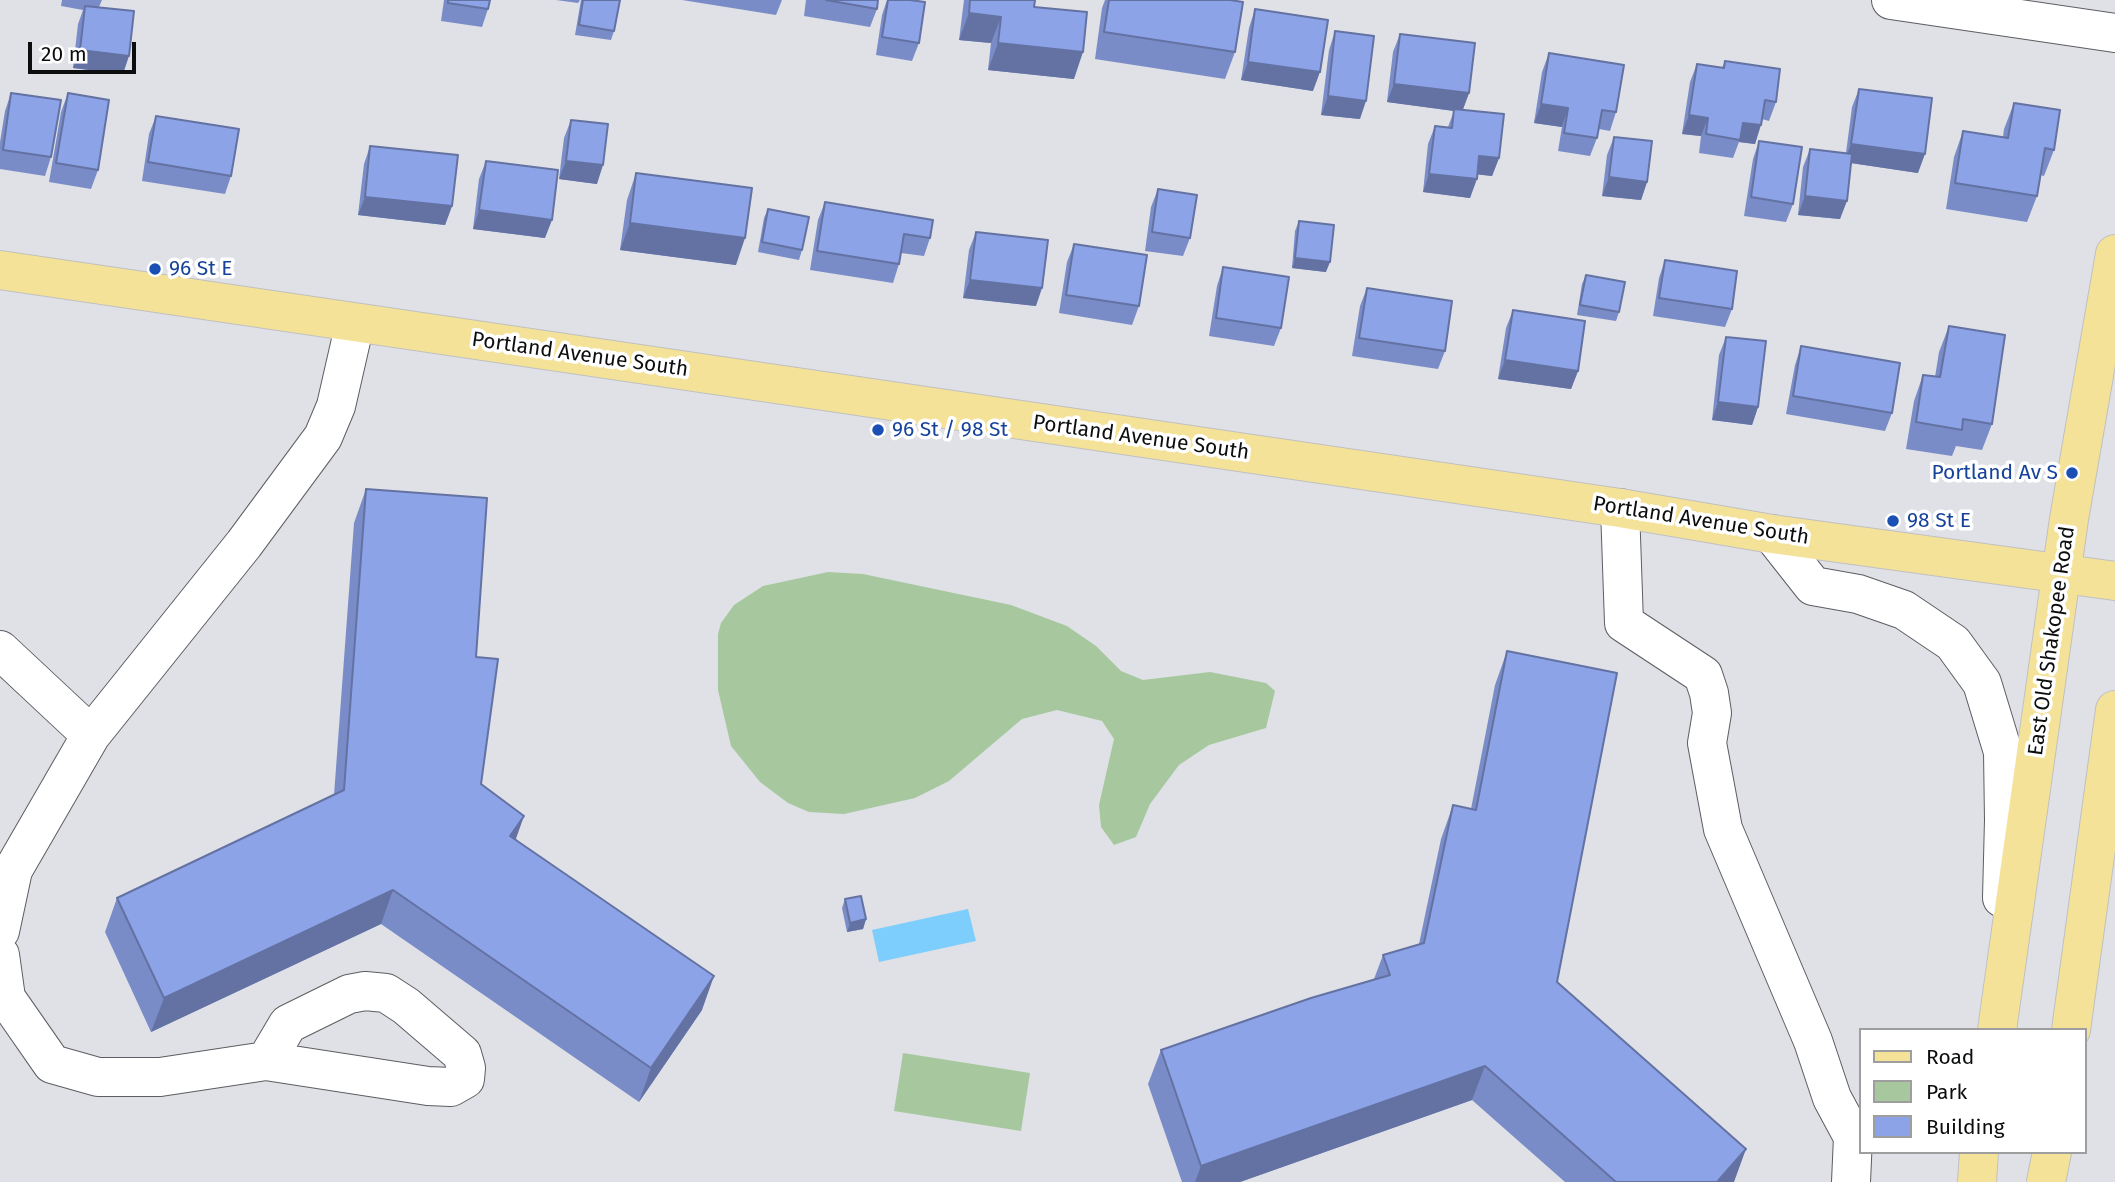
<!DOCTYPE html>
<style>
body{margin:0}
#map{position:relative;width:2115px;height:1182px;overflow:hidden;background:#dfe1e6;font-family:"Fira Sans",sans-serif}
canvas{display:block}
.legend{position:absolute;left:1859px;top:1028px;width:228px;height:126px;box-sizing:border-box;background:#fff;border:2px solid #9e9e9f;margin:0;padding:9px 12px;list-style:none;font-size:21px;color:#0c0d0e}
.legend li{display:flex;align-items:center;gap:14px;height:35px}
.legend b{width:35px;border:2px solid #9e9e9f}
.scale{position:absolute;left:28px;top:42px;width:108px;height:32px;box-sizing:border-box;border:4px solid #0c0d0e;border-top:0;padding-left:9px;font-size:21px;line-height:24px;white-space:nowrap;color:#0c0d0e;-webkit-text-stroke:5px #fff;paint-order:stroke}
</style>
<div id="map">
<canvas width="2115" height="1182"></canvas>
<ul class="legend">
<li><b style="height:9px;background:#f5e299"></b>Road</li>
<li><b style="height:19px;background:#a7c89f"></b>Park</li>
<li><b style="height:19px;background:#8da3e8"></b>Building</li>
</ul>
<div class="scale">20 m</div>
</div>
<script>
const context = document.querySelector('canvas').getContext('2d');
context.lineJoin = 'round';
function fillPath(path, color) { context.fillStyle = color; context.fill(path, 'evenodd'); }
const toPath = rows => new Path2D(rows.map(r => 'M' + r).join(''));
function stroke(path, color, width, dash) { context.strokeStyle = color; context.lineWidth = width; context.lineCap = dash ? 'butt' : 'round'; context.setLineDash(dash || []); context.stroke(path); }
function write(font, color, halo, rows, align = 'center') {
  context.font = font + ' "Fira Sans",sans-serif'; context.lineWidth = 7; context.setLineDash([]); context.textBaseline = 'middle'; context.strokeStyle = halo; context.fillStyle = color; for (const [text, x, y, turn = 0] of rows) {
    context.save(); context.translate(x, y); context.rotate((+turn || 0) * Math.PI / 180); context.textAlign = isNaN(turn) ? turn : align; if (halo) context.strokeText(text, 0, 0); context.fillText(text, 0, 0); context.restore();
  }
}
fillPath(toPath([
 [828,572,863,574,1011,605,1067,626,1096,646,1121,671,1143,680,1210,672,1266,683,1275,691,1266,728,1209,745,1179,765,1150,804,1136,837,1114,845,1101,827,1099,805,1114,739,1102,721,1057,710,1022,719,949,781,915,798,844,814,809,812,788,803,760,782,731,746,718,690,718,634,721,623,734,605,763,586],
 [903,1053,1030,1073,1021,1131,894,1111]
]), '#a7c89f');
fillPath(toPath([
 [968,909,976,941,879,962,872,930]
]), '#7dcefd');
const minor = toPath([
 [1891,0,2115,33],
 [1620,508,1624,623,1703,675,1709,693,1712,713,1707,743,1723,829,1813,1041,1832,1098,1853,1137,1861,1137],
 [1772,534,1813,586,1858,594,1904,610,1953,643,1982,683,2003,752,2004,820,2002,898],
 [0,650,91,735],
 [0,931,13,870,91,735,244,544,323,437,336,406,355,323],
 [0,955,6,998,52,1064,98,1077,160,1077,266,1061,428,1086,451,1087,465,1079,466,1068,462,1054,406,1006,386,993,365,991,349,994,288,1024,266,1061],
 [1851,1182,1853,1137]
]);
const major = toPath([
 [0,270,1620,508,1772,534,2115,581],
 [1997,1030,2069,519,2115,254],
 [2071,1030,2115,710],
 [1977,1182,1979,1152],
 [2046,1182,2052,1152]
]);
stroke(minor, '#5c5e62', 40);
stroke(major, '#c0c0c0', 40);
stroke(minor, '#fff', 38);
stroke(major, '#f5e299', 38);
fillPath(toPath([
 [62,0,102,0,99,7,123,74,73,68,78,24,83,10,61,6],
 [444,0,490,0,488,9,482,27,441,21],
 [556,0,580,0,578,3],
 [581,0,620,0,614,31,611,40,575,35],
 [682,0,782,0,776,15],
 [806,0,878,0,877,9,870,27,804,16],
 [887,0,910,0,919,43,912,61,876,55,882,15],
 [964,0,1035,0,1034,7,1074,79,988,70,991,43,959,40],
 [1105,0,1230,0,1235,52,1225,79,1095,59,1102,8],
 [1255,9,1313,91,1241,80,1249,28],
 [1335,31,1360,119,1321,115,1329,50],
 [1400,34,1469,93,1463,109,1499,158,1492,176,1477,174,1470,198,1423,192,1428,144,1435,126,1448,127,1454,111,1387,102,1393,52],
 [1549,53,1616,112,1610,131,1599,129,1597,138,1590,156,1558,151,1562,127,1534,123,1542,72],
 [1725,61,1776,102,1769,121,1762,119,1755,144,1739,142,1733,158,1699,153,1701,136,1682,134,1690,82,1697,64,1722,68],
 [1859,89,1918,173,1851,163,1840,219,1798,215,1803,167,1810,149,1846,153,1852,107],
 [11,93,51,157,45,176,0,169,0,142,5,111],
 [68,93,98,170,91,189,49,182,61,112],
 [2014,103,2054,150,2044,176,2040,175,2037,196,2027,222,1946,209,1954,157,1963,131,2003,137,2004,129],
 [156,116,231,176,225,194,142,181,149,134],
 [571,120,597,184,559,179,564,138],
 [1614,137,1647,182,1641,200,1602,196,1607,155],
 [1759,141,1793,204,1786,222,1744,216,1753,159],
 [370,146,452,206,445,225,358,215,364,164],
 [486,161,545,238,473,229,479,179],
 [636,173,736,265,620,250,627,200],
 [1158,189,1190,238,1183,256,1145,251,1151,207],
 [825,202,930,238,924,256,901,253,899,264,893,283,810,270,818,220],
 [768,209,802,250,799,260,758,252,764,218],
 [1299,221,1326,272,1292,268,1295,231],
 [976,232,1036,306,963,298,969,250],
 [1074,244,1139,306,1132,325,1059,313,1067,262],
 [1665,260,1732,309,1725,327,1653,316,1659,278],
 [1223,267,1281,328,1274,346,1209,336,1217,286],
 [1586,275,1619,312,1616,321,1577,315,1582,284],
 [1367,288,1445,351,1438,369,1352,356,1360,306],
 [1513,310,1578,371,1571,389,1498,379,1506,328],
 [1949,326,1992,424,1982,450,1956,446,1952,456,1906,449,1914,401,1923,375,1935,377,1939,352],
 [1726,337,1758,407,1752,425,1712,420,1719,355],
 [1801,346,1892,413,1885,431,1786,414,1795,365],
 [366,489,476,657,481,784,516,839,702,1010,639,1102,381,924,151,1032,105,932,117,898,334,795,354,523],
 [1507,651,1557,982,1734,1182,1565,1182,1472,1100,1240,1182,1182,1182,1148,1084,1161,1050,1374,979,1383,955,1419,944,1441,839,1453,805,1471,809,1495,685],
 [845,899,866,919,863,929,847,932,842,908]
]), '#798cc8');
fillPath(toPath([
 [969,13,1001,17,991,43,959,40],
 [998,43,1083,52,1074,79,988,70],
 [80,50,129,56,123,74,73,68],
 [1248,62,1320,72,1313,91,1241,80],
 [1394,84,1469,93,1462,112,1387,102],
 [1328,96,1366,101,1360,119,1321,115],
 [1541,104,1568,108,1562,127,1534,123],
 [1689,115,1708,118,1701,136,1682,134],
 [1743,123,1761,125,1755,144,1739,142],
 [1851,144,1925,154,1918,173,1844,162],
 [1479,156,1499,158,1492,176,1473,174],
 [566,161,603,165,597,184,559,179],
 [1429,174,1477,179,1470,198,1423,192],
 [1609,177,1647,182,1641,200,1602,196],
 [1805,196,1847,201,1840,219,1798,215],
 [365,197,452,206,445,225,358,215],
 [479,210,552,220,545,238,473,229],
 [630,223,745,238,736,265,620,250],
 [1295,258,1330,262,1326,272,1292,268],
 [970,280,1042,288,1036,306,963,298],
 [1505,360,1578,371,1571,389,1498,379],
 [1718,402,1758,407,1752,425,1712,420],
 [524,816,512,850,510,836],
 [393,890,381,924,151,1032,164,998],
 [866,919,863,929,847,932,850,923],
 [714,976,702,1010,639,1102,651,1068],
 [1485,1066,1472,1100,1240,1182,1195,1182,1201,1166],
 [1746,1149,1734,1182,1717,1182]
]), '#6372a2');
const building = toPath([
 [448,0,490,0,488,9,448,3,448,0],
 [583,0,620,0,614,31,579,25,583,0],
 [826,0,878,0,877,9,826,0],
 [888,0,910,0,925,2,919,43,882,37,888,0],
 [970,0,1035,0,1034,7,1087,12,1083,52,998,43,1001,17,969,13,970,0],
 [1109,0,1230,0,1243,2,1235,52,1104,32,1109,0],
 [85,6,134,11,129,56,80,50,85,6],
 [1255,9,1328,20,1320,72,1248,62,1255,9],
 [1335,31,1374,36,1366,101,1328,96,1335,31],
 [1400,34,1475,43,1469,93,1394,84,1400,34],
 [1549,53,1624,65,1616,112,1602,110,1597,138,1564,133,1568,108,1541,104,1549,53],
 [1725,61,1780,69,1776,102,1765,100,1761,125,1743,123,1740,140,1706,134,1708,118,1689,115,1697,64,1724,68,1725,61],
 [1859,89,1932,98,1925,154,1851,144,1859,89],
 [11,93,61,100,51,157,3,150,11,93],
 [68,93,109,100,98,170,56,163,68,93],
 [2014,103,2060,110,2054,150,2045,148,2037,196,1955,183,1963,131,2008,138,2014,103],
 [1454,109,1504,114,1499,158,1479,156,1477,179,1429,174,1435,126,1452,128,1454,109],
 [156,116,239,129,231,176,148,162,156,116],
 [571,120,608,124,603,165,566,161,571,120],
 [1614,137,1652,141,1647,182,1609,177,1614,137],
 [1759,141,1802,147,1793,204,1751,197,1759,141],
 [370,146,458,155,452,206,365,197,370,146],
 [1810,149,1852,154,1847,201,1805,196,1810,149],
 [486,161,558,170,552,220,479,210,486,161],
 [636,173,752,188,745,238,630,223,636,173],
 [1158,189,1197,195,1190,238,1152,232,1158,189],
 [825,202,933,220,930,238,904,234,899,264,817,251,825,202],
 [768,209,809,217,802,250,762,242,768,209],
 [1299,221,1334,225,1330,262,1295,258,1299,221],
 [976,232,1048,240,1042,288,970,280,976,232],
 [1074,244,1147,255,1139,306,1066,295,1074,244],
 [1665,260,1737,271,1732,309,1659,298,1665,260],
 [1223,267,1289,277,1281,328,1216,318,1223,267],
 [1586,275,1625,282,1619,312,1580,305,1586,275],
 [1367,288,1452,301,1445,351,1359,338,1367,288],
 [1513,310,1585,321,1578,371,1505,360,1513,310],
 [1949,326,2005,335,1992,424,1963,419,1962,430,1916,422,1923,375,1940,377,1949,326],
 [1726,337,1766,341,1758,407,1718,402,1726,337],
 [1801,346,1900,363,1892,413,1793,396,1801,346],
 [366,489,487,498,476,657,498,659,481,784,524,816,510,836,714,976,651,1068,393,890,164,998,117,898,344,790,366,489],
 [1507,651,1617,673,1557,982,1746,1149,1717,1182,1616,1182,1485,1066,1201,1166,1161,1050,1311,998,1390,975,1383,955,1424,943,1453,805,1476,810,1507,651],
 [861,896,866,919,850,923,845,899,861,896]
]);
fillPath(building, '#8da3e8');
stroke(building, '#6372a2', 2);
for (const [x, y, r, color] of [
 [155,269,7,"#1a4fb4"],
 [878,430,7,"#1a4fb4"],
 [2072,473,7,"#1a4fb4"],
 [1893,521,7,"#1a4fb4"]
]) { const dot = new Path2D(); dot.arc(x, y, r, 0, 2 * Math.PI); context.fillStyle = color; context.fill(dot); stroke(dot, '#fff', 2.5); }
write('21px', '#164399', '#fff', [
 ["96 St E",169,269],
 ["96 St / 98 St",892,430],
 ["Portland Av S",2058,473,"right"],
 ["98 St E",1907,521]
], 'left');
write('21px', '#0c0d0e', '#fff', [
 ["Portland Avenue South",580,355,8],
 ["Portland Avenue South",1141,438,8],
 ["Portland Avenue South",1701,521,9],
 ["East Old Shakopee Road",2052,641,-82]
]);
</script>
